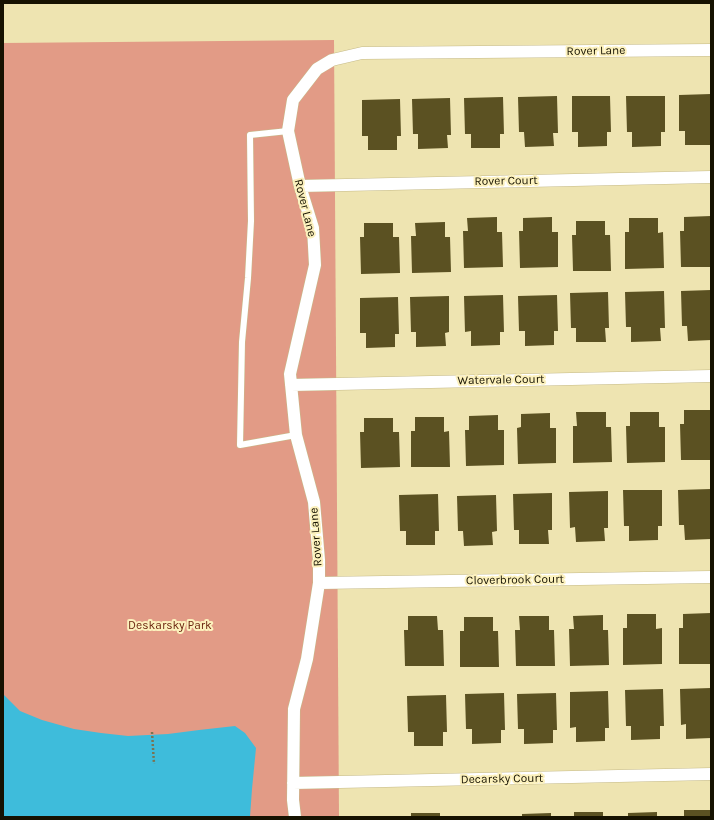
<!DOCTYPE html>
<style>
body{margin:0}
#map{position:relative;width:714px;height:820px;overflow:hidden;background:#eee4b1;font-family:Karla,sans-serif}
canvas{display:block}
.frame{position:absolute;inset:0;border:4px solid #161201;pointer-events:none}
</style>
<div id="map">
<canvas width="714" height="820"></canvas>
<div class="frame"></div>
</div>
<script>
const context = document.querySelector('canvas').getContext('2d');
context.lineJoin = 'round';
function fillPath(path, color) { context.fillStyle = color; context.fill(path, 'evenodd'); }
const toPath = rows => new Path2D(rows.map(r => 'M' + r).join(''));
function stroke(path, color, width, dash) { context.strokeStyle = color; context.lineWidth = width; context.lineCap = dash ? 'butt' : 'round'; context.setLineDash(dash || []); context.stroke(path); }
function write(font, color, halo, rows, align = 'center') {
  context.font = font + ' Karla,sans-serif'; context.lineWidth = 4; context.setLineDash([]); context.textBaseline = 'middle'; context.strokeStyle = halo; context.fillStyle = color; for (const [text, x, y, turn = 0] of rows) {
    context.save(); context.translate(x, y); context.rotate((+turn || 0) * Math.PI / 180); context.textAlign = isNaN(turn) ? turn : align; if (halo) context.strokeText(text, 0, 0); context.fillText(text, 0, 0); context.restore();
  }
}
fillPath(toPath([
 [334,40,339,817,3,817,3,43]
]), '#e29b86');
fillPath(toPath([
 [3,694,20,711,42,720,74,729,101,733,128,736,168,734,199,730,235,726,245,733,256,748,252,789,250,817,3,817]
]), '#3ebcdb');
fillPath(toPath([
 [711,94,711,145,685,145,685,131,679,131,679,95],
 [557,96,558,133,553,133,554,146,525,147,524,132,519,132,518,97],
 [572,96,610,96,611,132,607,132,607,146,578,147,578,132,572,132],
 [626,96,665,96,665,132,661,132,661,146,632,147,632,132,627,132],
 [503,97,504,134,500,134,500,148,471,148,471,134,465,134,464,98],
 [450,98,451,135,447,135,448,148,418,149,418,134,413,134,412,99],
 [400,99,401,136,397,136,397,150,368,150,368,136,362,136,362,100],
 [711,216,711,267,681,267,680,231,684,231,684,217],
 [497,217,497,232,502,232,503,267,464,268,463,231,468,231,467,218],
 [552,217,552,232,558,232,558,267,520,268,519,231,523,231,523,218],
 [629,218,658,218,658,233,663,232,664,268,625,269,625,232,629,232],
 [576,221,605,221,605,235,610,235,611,271,573,271,572,235,576,235],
 [445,222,445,237,450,237,451,272,412,273,411,236,416,236,415,223],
 [364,223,393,223,393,237,399,237,400,273,361,274,360,237,364,237],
 [711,290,711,340,688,341,687,326,682,326,681,291],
 [664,291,665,328,660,328,661,341,631,342,631,327,626,327,625,292],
 [608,292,609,328,605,328,606,342,576,342,576,328,571,328,570,293],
 [503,295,504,332,500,332,500,345,471,346,471,331,465,332,464,296],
 [557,295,558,331,554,331,554,345,525,346,525,331,519,331,518,296],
 [449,296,449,332,445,333,446,346,416,347,416,332,411,332,410,297],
 [398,297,399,334,395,334,395,347,366,348,366,333,360,333,360,298],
 [684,410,711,410,711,460,681,460,680,424,684,424],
 [576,412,606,412,606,427,611,427,612,462,573,463,573,426,577,426],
 [630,412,659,412,659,427,665,427,665,462,627,463,626,426,630,426],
 [550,413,550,428,556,428,556,463,518,464,517,428,521,427,521,414],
 [498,415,498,430,504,430,504,465,466,466,465,430,469,430,469,416],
 [415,417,444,417,444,432,449,431,450,467,411,467,411,431,415,431],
 [364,418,393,418,393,432,399,432,400,467,361,468,360,432,364,432],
 [711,489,711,539,685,540,684,525,679,525,678,490],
 [623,490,662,490,662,526,658,526,658,540,629,541,629,526,624,526],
 [608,491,608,528,604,528,605,541,576,542,575,527,570,528,569,492],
 [552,493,552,530,548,530,549,544,519,544,519,530,514,530,513,494],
 [438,494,439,531,435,531,435,545,406,545,406,531,400,531,399,495],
 [496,495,497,531,492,532,493,545,464,546,463,531,458,531,457,496],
 [711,613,711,664,679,664,679,628,683,628,683,614],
 [627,614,656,614,656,629,662,628,662,664,623,665,623,628,627,628],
 [603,615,603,630,608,630,609,665,570,666,569,629,574,629,573,616],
 [408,616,437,616,438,630,443,630,444,666,405,666,404,630,408,630],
 [519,616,549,616,549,630,554,630,555,666,516,666,515,630,520,630],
 [464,617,493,617,493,631,498,631,499,667,460,667,460,631,464,631],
 [711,688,711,738,686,739,686,724,681,725,680,689],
 [663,689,664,726,660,726,660,739,631,740,631,726,626,726,625,690],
 [608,691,609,728,605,728,605,741,576,742,576,727,570,728,570,692],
 [504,693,505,730,501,730,501,743,472,744,472,729,466,729,465,694],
 [556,693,557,730,553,730,553,743,524,744,524,729,518,729,517,694],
 [446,695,447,732,443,732,443,746,414,746,414,732,408,732,407,696],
 [684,810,711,810,711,817,684,817],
 [574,812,603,812,603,817,574,817],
 [657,812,657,817,628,817,628,813],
 [411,813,440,813,440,817,411,817],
 [551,813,551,817,522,817,522,814]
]), '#5b5122');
const service = toPath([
 [288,131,250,135,251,221,248,278,242,342,240,445,296,435]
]);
const minor = toPath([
 [300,186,711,177],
 [291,385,711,376],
 [319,583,711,577],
 [293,783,711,774],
 [295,817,293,800,294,709,307,659,319,583,319,560,314,502,296,435,290,374,315,265,313,228,300,186,288,131,293,100,317,69,332,60,362,53,711,50]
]);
stroke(service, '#c5ba89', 7);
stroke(minor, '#c5ba89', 13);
stroke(toPath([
 [152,732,154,764]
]), '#7a7352', 2.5, [2, 2]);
stroke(service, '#fff', 6);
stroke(minor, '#fff', 12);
write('12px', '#161201', '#fcf1bd', [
 ["Rover Lane",596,51,-1],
 ["Rover Court",506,181,-1],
 ["Rover Lane",305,208,76],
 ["Watervale Court",501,380,-1],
 ["Rover Lane",316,537,-94],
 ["Cloverbrook Court",515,580,-1],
 ["Decarsky Court",502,779,-1]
]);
write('12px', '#6d2711', '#fcf1bd', [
 ["Deskarsky Park",170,626]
]);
</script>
